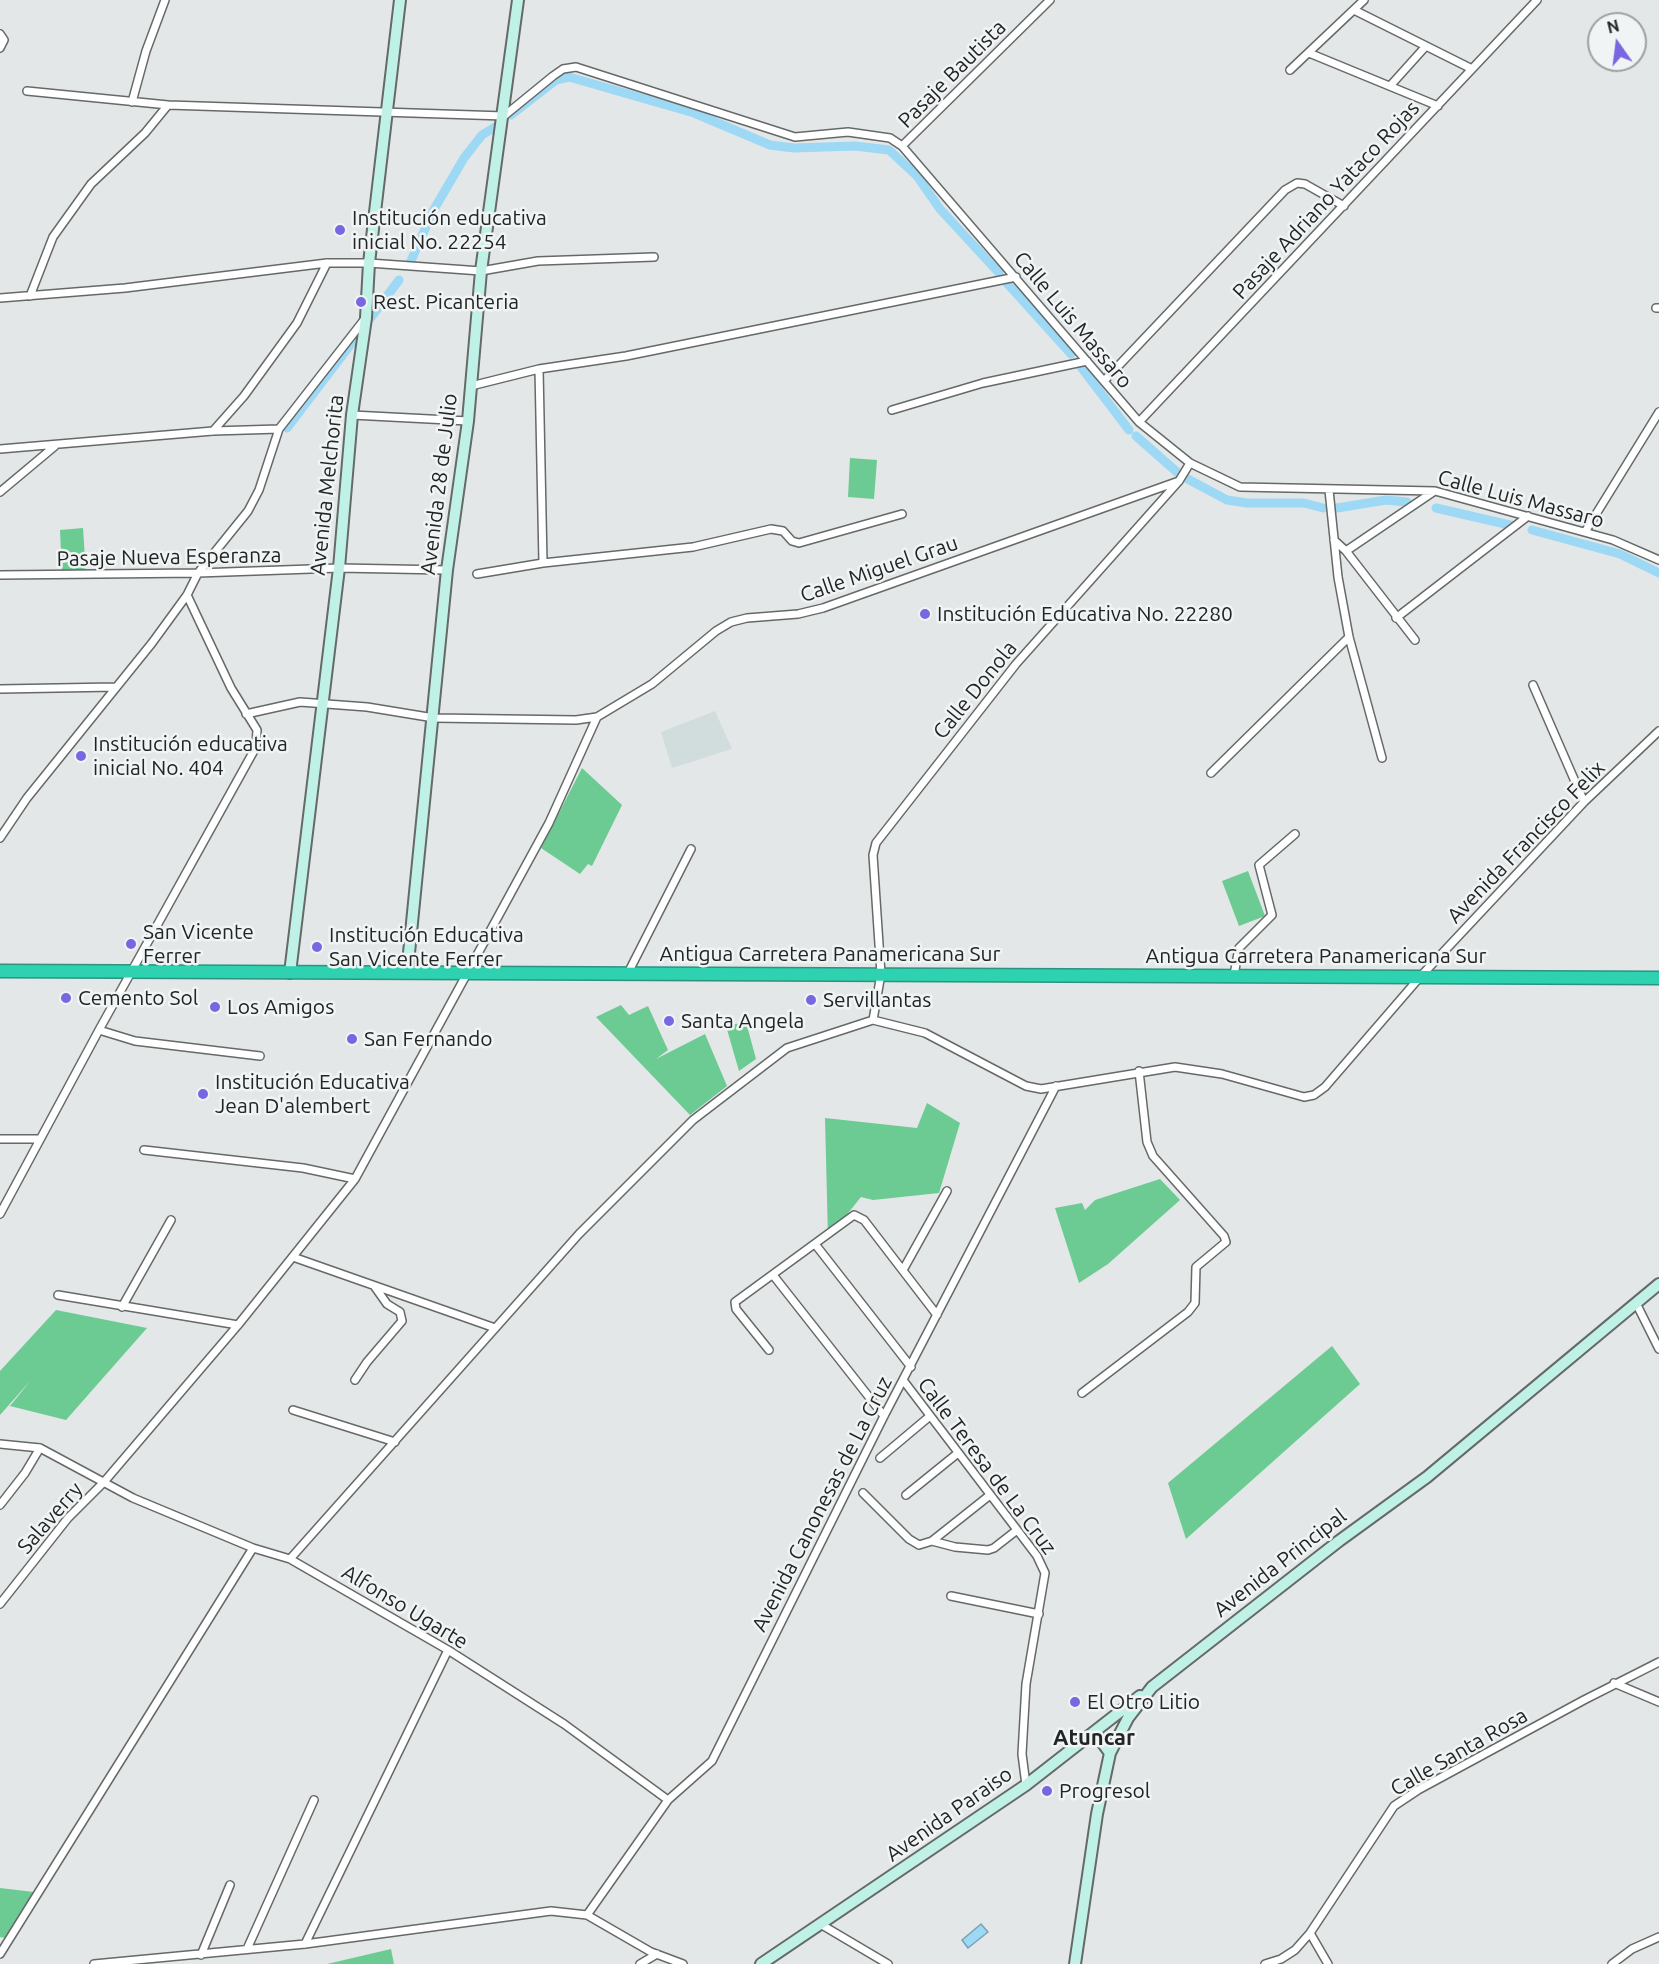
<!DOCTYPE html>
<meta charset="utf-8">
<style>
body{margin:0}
#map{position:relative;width:1659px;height:1964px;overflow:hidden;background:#e3e7e7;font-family:Ubuntu,sans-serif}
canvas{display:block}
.north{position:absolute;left:1587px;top:12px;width:60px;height:60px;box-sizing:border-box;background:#f1f4f4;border:2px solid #9fa1a1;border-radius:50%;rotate:346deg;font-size:16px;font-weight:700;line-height:24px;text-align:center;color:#232424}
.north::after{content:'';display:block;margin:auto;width:21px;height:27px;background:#7967e2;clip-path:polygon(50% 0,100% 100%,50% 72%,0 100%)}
</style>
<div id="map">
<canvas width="1659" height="1964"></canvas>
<div class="north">N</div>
</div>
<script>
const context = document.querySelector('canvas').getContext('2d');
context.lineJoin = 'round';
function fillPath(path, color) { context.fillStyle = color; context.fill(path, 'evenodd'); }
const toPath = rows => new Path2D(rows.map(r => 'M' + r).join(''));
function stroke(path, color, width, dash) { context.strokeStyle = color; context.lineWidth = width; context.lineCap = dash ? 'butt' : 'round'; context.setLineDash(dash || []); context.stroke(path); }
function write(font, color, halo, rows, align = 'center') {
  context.font = font + ' Ubuntu,sans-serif'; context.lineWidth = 5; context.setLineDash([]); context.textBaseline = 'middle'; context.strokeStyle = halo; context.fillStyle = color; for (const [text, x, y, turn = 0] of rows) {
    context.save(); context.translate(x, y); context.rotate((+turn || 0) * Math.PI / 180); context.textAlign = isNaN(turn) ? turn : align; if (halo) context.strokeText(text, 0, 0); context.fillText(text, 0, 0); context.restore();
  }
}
fillPath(toPath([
 [715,711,732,749,672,768,661,732]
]), '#d0dddc');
fillPath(toPath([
 [850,458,877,460,874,499,848,497],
 [83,528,86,574,62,575,60,530],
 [582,768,622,805,592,866,588,864,580,874,541,848],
 [1248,871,1265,916,1239,926,1222,881],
 [621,1005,629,1015,648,1006,668,1050,656,1059,705,1034,727,1086,690,1115,596,1017],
 [746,1022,756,1059,739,1071,726,1026],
 [927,1103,960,1123,939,1193,873,1200,861,1197,828,1238,825,1118,917,1128],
 [1160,1179,1180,1200,1108,1264,1079,1283,1055,1208,1082,1203,1085,1210,1095,1200],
 [56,1310,147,1328,66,1420,10,1406,31,1380,0,1415,0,1371],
 [1332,1346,1360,1384,1186,1539,1168,1483],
 [0,1888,34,1892,6,1938,0,1937],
 [391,1949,394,1964,327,1964]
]), '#6cca93');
const water = toPath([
 [981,1924,988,1932,968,1948,962,1940,981,1924]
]);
fillPath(water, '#9dd8f5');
stroke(water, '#78a2b6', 1.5);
stroke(toPath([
 [511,115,556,80,569,77,694,113,770,145,794,148,855,146,889,150,917,176,940,209,999,273],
 [410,263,433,211,464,158,482,135,495,127],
 [1006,282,1071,354],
 [369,320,399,280],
 [1081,367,1129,430],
 [287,428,354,340],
 [1136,436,1178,473],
 [1184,477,1227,500,1247,503,1304,503,1323,508],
 [1337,508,1386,500,1407,502],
 [1436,508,1514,526],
 [1532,530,1620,554,1659,573]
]), '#9dd8f5', 9);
const street = toPath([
 [1354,10,1472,69],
 [0,34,4,40,0,48],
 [1309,53,1438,106],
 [1290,70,1364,0],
 [1390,86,1426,46],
 [27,91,168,105],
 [132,102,146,51,165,0],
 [902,146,1050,0],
 [30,296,53,237,91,184,145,133,168,105,504,116,553,76,563,69,576,67,795,137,848,132,890,138,902,146,1139,422,1190,463,1240,487,1435,491,1613,540,1659,560],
 [0,298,125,288,327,263,369,263,481,271,538,261,654,257],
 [1656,308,1659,308],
 [539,369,543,563],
 [1104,381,1285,190,1297,183,1305,184,1344,206],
 [471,386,539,369,626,356,1016,277],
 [892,410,983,383,1087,361],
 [352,415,468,421],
 [1139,422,1537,0],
 [213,431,244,396,297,323,327,263],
 [0,449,213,431,279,429],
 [1329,490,1338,577,1349,637,1382,758],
 [0,492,55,446],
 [1585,532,1659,412],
 [1334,540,1346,551,1415,640],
 [1346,551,1433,492],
 [477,574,543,563,693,547,771,529,783,531,792,541,799,543,902,514],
 [0,575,198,573,339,568,447,570],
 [1396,618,1528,516],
 [1533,685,1584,802],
 [0,689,115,687],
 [246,714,300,702,367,707,434,718,576,720,597,717,652,684,716,631,731,622,747,618,798,614,823,608,1179,481],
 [1211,773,1349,637],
 [0,838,27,798,152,643,187,595,198,573,248,511,259,490,279,429,364,320],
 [628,973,691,849],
 [1234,975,1239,948,1272,915,1259,865,1295,834],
 [873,1020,925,1033,1026,1086,1041,1089,1175,1067,1222,1074,1304,1097,1314,1095,1325,1087,1420,977,1584,802,1659,731],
 [873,1020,881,974,873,855,876,843,1016,664,1179,481,1190,463],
 [99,1030,135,1041,260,1056],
 [0,1139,40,1139],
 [144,1150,303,1168,355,1179],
 [0,1214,99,1030,256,747,257,730,231,688,187,595],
 [815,1244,911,1367],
 [293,1257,495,1328],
 [903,1270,947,1191],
 [773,1275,884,1416],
 [58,1295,238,1325],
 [1636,1303,1659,1349],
 [122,1307,171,1220],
 [769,1350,736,1309,735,1302,854,1215,864,1220,937,1315],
 [355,1380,367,1362,402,1321,400,1312,387,1304,375,1287],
 [903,1380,1037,1556,1045,1573,1026,1684,1022,1754,1026,1785],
 [1082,1393,1188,1312,1195,1303,1196,1267,1226,1242,1224,1236,1153,1156,1147,1142,1139,1071],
 [293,1410,395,1442],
 [0,1444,40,1448,133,1498,253,1548,290,1559,448,1650,564,1724,668,1800],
 [880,1458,930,1416],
 [863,1493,909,1539,919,1545,932,1541,990,1495],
 [906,1495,958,1453],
 [0,1505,25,1473,40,1448],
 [932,1541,955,1547,988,1550,994,1548,1017,1530],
 [290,1559,579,1234,693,1120,787,1048,873,1020],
 [951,1596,1039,1614],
 [0,1604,68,1518,104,1482,238,1325,355,1179,549,823,597,717],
 [1614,1683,1659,1702],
 [587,1915,668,1800,712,1761,884,1416,1056,1086],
 [822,1925,888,1964],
 [1310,1933,1328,1964],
 [305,1944,448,1650],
 [247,1949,314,1800],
 [0,1954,253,1548],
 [201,1955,230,1885],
 [94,1964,305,1944,551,1911,587,1915,651,1952,683,1964],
 [640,1964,657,1954],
 [1265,1964,1281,1959,1295,1950,1310,1933,1394,1806,1418,1790,1584,1700,1659,1662],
 [1612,1964,1632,1949,1659,1937]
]);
const secondary = toPath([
 [290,973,339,568,352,415,366,318,369,263,400,0],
 [407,973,447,570,468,421,481,271,518,0],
 [1089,1736,1099,1738,1110,1753],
 [761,1964,1026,1785,1140,1696],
 [1075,1964,1097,1814,1110,1753,1128,1718,1152,1687,1339,1541,1427,1477,1659,1284]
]);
const highway = toPath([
 [0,971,1659,978]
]);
stroke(street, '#656968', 10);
stroke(secondary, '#656968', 14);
stroke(highway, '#2a947f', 15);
stroke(street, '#fff', 7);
stroke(secondary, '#c0f1e7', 10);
stroke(highway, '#2ed1b0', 12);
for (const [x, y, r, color] of [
 [340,230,6,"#7967e2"],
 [361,302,6,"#7967e2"],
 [925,614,6,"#7967e2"],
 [81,756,6,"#7967e2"],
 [131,944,6,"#7967e2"],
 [317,947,6,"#7967e2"],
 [66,998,6,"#7967e2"],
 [811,1000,6,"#7967e2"],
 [215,1007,6,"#7967e2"],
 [669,1021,6,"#7967e2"],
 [352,1039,6,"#7967e2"],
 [203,1094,6,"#7967e2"],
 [1075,1702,6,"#7967e2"],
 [1047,1791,6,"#7967e2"]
]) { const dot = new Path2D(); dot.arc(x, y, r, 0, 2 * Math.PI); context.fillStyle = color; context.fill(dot); stroke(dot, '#f1f4f4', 2); }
write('21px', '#232424', '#f1f4f4', [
 ["Pasaje Bautista",952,74,-45],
 ["Pasaje Adriano Yataco Rojas",1326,200,-47],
 ["Calle Luis Massaro",1073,320,50],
 ["Avenida 28 de Julio",439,484,-83],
 ["Avenida Melchorita",327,485,-84],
 ["Calle Luis Massaro",1521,499,15],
 ["Pasaje Nueva Esperanza",169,557,-1],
 ["Calle Miguel Grau",879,569,-19],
 ["Calle Donola",975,690,-51],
 ["Avenida Francisco Felix",1526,842,-46],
 ["Antigua Carretera Panamericana Sur",830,954],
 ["Antigua Carretera Panamericana Sur",1316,956],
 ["Calle Teresa de La Cruz",987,1466,53],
 ["Avenida Canonesas de La Cruz",822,1504,-63],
 ["Salaverry",50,1518,-49],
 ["Avenida Principal",1280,1563,-38],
 ["Alfonso Ugarte",405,1607,31],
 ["Calle Santa Rosa",1459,1752,-30],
 ["Avenida Paraiso",949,1814,-35]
]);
write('21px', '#232424', '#f1f4f4', [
 ["Institución educativa",352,218],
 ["inicial No. 22254",352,242],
 ["Rest. Picanteria",373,302],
 ["Institución Educativa No. 22280",937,614],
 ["Institución educativa",93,744],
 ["inicial No. 404",93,768],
 ["San Vicente",143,932],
 ["Ferrer",143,956],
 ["Institución Educativa",329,935],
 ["San Vicente Ferrer",329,959],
 ["Cemento Sol",78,998],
 ["Servillantas",823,1000],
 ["Los Amigos",227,1007],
 ["Santa Angela",681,1021],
 ["San Fernando",364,1039],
 ["Institución Educativa",215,1082],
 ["Jean D'alembert",215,1106],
 ["El Otro Litio",1087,1702],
 ["Progresol",1059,1791]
], 'left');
write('bold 22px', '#232424', '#f1f4f4', [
 ["Atuncar",1094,1738]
]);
</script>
